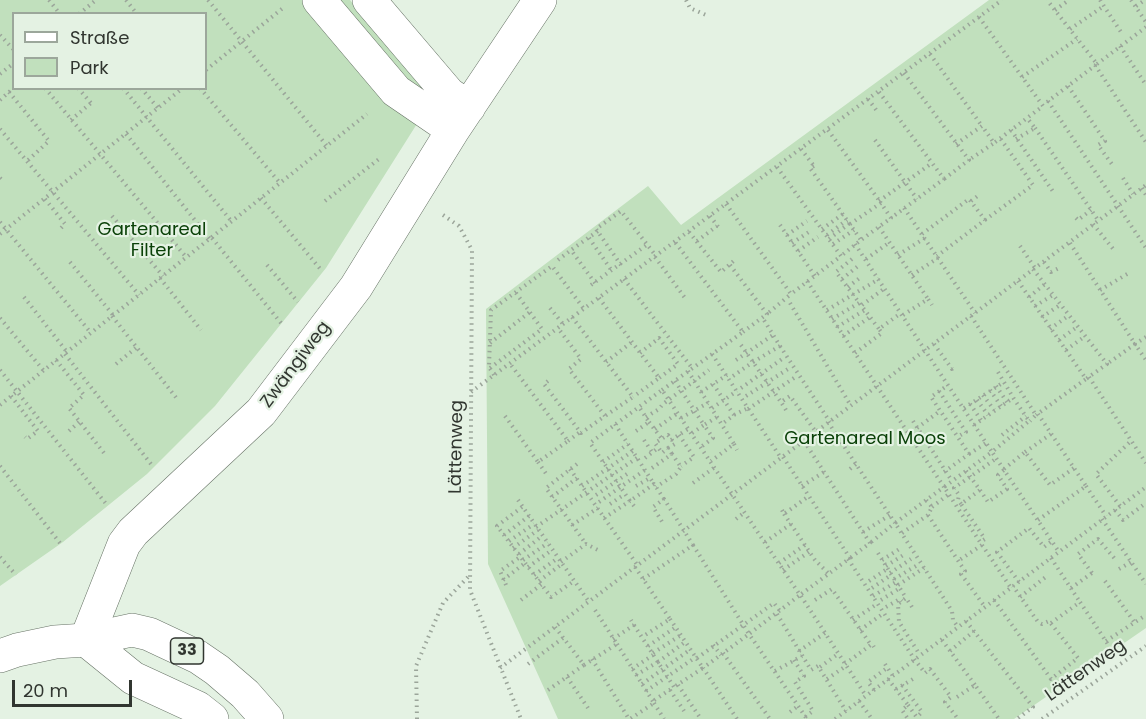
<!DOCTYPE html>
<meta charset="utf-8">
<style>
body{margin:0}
#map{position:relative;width:1146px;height:719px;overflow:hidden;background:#e4f2e3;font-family:Poppins,sans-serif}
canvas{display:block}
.legend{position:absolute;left:12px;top:12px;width:195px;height:78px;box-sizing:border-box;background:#e4f2e3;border:2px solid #9ca79b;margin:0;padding:8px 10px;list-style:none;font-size:18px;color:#313630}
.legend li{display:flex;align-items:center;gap:12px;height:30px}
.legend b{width:30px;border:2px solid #9ca79b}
.scale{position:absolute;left:12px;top:680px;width:120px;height:27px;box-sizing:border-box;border:3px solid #313630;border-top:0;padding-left:8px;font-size:18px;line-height:21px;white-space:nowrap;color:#313630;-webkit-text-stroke:4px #e4f2e3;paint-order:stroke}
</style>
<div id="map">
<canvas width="1146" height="719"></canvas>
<ul class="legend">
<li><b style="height:8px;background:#fff"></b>Straße</li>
<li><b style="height:16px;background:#c1e0bd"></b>Park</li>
</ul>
<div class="scale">20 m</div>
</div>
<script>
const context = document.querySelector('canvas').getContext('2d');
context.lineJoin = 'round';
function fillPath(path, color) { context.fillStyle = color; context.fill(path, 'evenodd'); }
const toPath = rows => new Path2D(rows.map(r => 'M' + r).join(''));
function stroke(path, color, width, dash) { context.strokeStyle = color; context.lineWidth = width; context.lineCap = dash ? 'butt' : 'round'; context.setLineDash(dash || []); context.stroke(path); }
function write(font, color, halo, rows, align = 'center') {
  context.font = font + ' Poppins,sans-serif'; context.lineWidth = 4.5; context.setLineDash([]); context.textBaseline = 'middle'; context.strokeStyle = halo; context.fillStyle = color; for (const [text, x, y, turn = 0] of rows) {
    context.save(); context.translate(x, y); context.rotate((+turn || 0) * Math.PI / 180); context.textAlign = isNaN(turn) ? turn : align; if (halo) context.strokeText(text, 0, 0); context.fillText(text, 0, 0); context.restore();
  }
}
fillPath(toPath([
 [0,0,350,0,432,100,326,268,215,406,147,474,63,542,0,586],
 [14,14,206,14,206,88,14,88],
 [989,0,1146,0,1146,628,1014,719,558,719,488,564,486,309,648,186,681,225]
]), '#c1e0bd');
const minor = toPath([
 [319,0,396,91,453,130],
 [369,0,449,94,469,107],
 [86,640,124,544,133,532,261,412,356,287,453,130,540,0]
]);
const major = toPath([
 [0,656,17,650,55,642,86,640]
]);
const highway = toPath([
 [86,640,132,630,149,634,198,657,217,670,245,694,267,719],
 [86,640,133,678,198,708,212,719]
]);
stroke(minor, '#677366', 34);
stroke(major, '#677366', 34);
stroke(highway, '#677366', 34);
stroke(toPath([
 [49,0,60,14],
 [126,0,137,14],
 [208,0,327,146],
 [686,0,690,8,706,15],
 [1100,0,1121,32],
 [1131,0,1146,22],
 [1136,6,1145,0],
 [1055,10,1069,0],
 [79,14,96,0],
 [979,17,1043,106,994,143],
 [1070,29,1104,6],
 [0,35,14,50],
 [1120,46,1146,85],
 [930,54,982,126],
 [1097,64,1146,27],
 [1095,65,1146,142],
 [206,70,283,8],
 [904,73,969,160,944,179],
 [0,74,14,63],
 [1022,77,1077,39],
 [1068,86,1105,141,1098,145,1114,167],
 [45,88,186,257],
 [78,88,91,103],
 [123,88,232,222],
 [141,88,158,108],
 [200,88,280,183],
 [9,92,14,88],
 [879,92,944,179,891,218],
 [868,99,877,111],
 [0,100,9,92,49,141,27,161],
 [1048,101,1146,248],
 [1047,102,1097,64,1047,0],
 [71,120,91,103,92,105],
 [1035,128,1098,220],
 [0,129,139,295],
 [828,130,881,203],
 [1011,130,1054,193],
 [126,134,210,239],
 [1016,139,1035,128,1027,118],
 [875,140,917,199],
 [956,144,982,126,994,143,969,160],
 [801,149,814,166,816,165],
 [814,166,810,168,861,240,841,256],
 [777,167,841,256,791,294],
 [0,178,3,181],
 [1123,178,1133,194],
 [1142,188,1146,195],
 [261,198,322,271],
 [45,199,65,224,61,228],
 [325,201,379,159],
 [879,201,932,163],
 [971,201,979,195],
 [726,204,791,294,767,314],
 [904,208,975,313],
 [443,215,459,226,472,250,470,590,521,719],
 [112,216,163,276],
 [710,216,719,228],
 [1076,218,1078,220,1091,210],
 [985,220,1033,185,1000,138],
 [0,222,91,333],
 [850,224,881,203,891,218,861,240],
 [1093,224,1114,250],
 [780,225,815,276],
 [879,227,928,299],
 [822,229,843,214],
 [689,232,721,272,736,259],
 [0,234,183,88],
 [922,234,969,199,985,220,937,256],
 [787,235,807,221],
 [827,235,847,220],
 [212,238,281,323],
 [589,238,612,271],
 [829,239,850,223],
 [697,241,717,226],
 [792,243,812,230],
 [1070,243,1135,344,1107,364],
 [833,244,854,230],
 [855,244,992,452,944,487,982,545,958,561],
 [1020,246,1035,268],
 [798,251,818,237],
 [898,255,925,238],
 [655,257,685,298],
 [852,259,836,272,879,329],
 [866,259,890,242],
 [558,260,571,250],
 [70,262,113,315],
 [1044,262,1051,272,1059,268,1061,270],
 [267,265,298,302],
 [621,265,596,229,621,211,656,256],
 [730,265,767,314,743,332],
 [1033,269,1107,364,1086,379],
 [912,275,938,258],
 [160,278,201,330],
 [624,279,692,368],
 [842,279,858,266],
 [807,281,944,487,895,523,952,611,953,620,958,627],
 [1018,281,1086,379,1036,415],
 [595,283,571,250,598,231],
 [591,285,648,244],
 [848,287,861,277],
 [1100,290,1129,273],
 [24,297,67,352],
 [1029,297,1045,284],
 [599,298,659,378,633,397],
 [790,303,851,406],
 [862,305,885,288],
 [1035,306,1053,295],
 [550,308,563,324],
 [827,310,879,279],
 [903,315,928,299,932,305],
 [112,316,178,400],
 [971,316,1036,415,1030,421],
 [572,317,633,397,605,416],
 [1042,317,1060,305],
 [0,318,44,371],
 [832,319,859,303],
 [837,327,865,310],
 [1050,329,1068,316],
 [843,336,870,317],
 [1146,337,1135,344,1146,360],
 [1059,340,1077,327],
 [490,343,530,312],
 [934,344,952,369,953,368],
 [741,345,781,402],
 [780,346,830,422],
 [1066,350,1084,337],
 [640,353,659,338,678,364,659,378],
 [855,353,882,333,879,329,901,313],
 [65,354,151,464],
 [712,354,781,458],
 [56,360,84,395,69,408,104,453],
 [736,360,773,335],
 [606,362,632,342],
 [753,362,780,346,762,317],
 [116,364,137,347],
 [490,368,542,329,516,293],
 [0,370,107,505],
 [688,371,734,444,711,461],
 [998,372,1014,399,1029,421,992,452,1059,552],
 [494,375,489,367,491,310,552,266,584,309],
 [733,376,753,362],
 [1089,377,1146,463],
 [548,381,544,384,581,433,605,416,569,369,581,359,558,328],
 [675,381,704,425,717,417],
 [713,384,734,415,722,424],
 [996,386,1007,402],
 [741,388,782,359],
 [662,390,743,332,675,242],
 [990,390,1001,406],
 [939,391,966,432,957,437],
 [471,392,1002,0],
 [701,392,727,375],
 [983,395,994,410],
 [11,396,38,431,27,439,25,437],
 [746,396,788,369],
 [977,400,988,415],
 [970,404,981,420],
 [0,405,367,114],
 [712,408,737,391],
 [964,408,1004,382],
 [748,409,794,378],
 [786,410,781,402,790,396,816,432],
 [734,415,748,408],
 [505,416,538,462,568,441,511,365],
 [646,417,659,409,663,404,709,370],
 [681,418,708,403],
 [913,421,952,481],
 [649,422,662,439],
 [828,422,895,523,870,543],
 [615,424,654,484],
 [974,425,1013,398],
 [917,428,940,411],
 [655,429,678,413],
 [69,431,79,422],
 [636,431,649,422,639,407],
 [692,433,704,425,713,438,701,447],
 [679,435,694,457,681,466],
 [1002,435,1026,416],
 [644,440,652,452],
 [671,440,688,429],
 [568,441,580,432],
 [804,441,870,543,850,558],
 [734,444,737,450],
 [668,448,675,444,668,435,655,443,662,453,668,448,672,454],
 [1025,452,1051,434],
 [969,454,986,443],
 [783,457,850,558,800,595],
 [645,458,658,448],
 [538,462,547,475],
 [603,462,628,444],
 [577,464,546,488,586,544],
 [0,466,60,543],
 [652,468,672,454,681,467,676,474,656,487],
 [570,469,638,566],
 [850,469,856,464],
 [1004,469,1025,452,1050,485,1074,468],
 [966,471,980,490,961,504,985,539,980,542],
 [944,472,969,454,931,397,948,385],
 [693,483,715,467],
 [582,486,633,451],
 [636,486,650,478],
 [802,486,824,472],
 [1086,486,1106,516],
 [591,489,637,458],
 [980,490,988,502,1007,489,998,475,1004,470],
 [596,495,627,474],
 [552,497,577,478],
 [664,499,654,484,630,501,590,443,662,390,800,595,749,634,807,719],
 [518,500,589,602],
 [599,502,645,470],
 [610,504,625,494],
 [961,504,958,500,959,495,954,488,997,458],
 [1120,506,1096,474,1131,441],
 [522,507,497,526,551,597,574,581],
 [932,507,949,494],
 [782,510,784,514,809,496],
 [1115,510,1123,520,1146,503],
 [784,514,815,560,829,574],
 [928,515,965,571,961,574,985,607],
 [604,518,630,501,634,506],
 [736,519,745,512],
 [1102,519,1146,584],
 [1038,520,1086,486,1038,414],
 [572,525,598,508],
 [536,527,587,492],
 [863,532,890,515],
 [902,533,928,515,932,507,926,500],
 [504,535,529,516],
 [509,541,534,524],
 [765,542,791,524],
 [693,545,749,634,703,668,737,719],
 [982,545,1011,588],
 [513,548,538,530],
 [878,553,906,598],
 [519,554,542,536],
 [0,557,16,575],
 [1051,558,1080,602],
 [848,559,915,660,925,673,930,669,951,697,945,702,958,719],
 [523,560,548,543],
 [882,560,901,548],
 [561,562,586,544,600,551],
 [779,563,805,545],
 [886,566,905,554],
 [528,567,552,550],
 [635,567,670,619,642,637],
 [1119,569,1131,562],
 [783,570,809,552],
 [890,573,911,559],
 [1092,573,1078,554,1098,539,1115,559],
 [534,575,558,558],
 [643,579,693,545,664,499,653,507,664,525],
 [894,579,916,566],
 [503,580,525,563],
 [539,581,562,564],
 [869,581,887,569],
 [1105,581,1135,623],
 [1019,582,997,552,1029,528,1044,547,1052,541],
 [506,585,500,571,520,557],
 [898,585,924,568],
 [872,588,891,575],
 [1071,588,1092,573],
 [801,596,866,696],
 [873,596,896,582],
 [1020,597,1047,576],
 [521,600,542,584],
 [815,600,832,589,871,645],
 [881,600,900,588],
 [994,600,1051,679,1078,658,1049,621,1042,624,1038,622,1013,586],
 [886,607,900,599,902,601],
 [912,607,906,598,898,604,899,622,920,655],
 [777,614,811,670,818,666,846,711],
 [670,619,703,668,674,687],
 [853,620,877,604],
 [966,621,1033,707,1017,719],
 [1051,623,1080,602,1109,646],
 [634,625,674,687,653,701],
 [860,630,884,613],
 [613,639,634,625,631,620],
 [942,640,975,685],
 [1106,641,1146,615],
 [617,644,654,703,630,719],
 [713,645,721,655],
 [648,646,676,627],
 [799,651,825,633],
 [950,651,974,631],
 [653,653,681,635],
 [723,653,770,719],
 [697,658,774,603,780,611],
 [592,659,629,719],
 [794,660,804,676,795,682,813,711,805,717],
 [658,662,685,642],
 [528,664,563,638],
 [845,664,872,644,874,647],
 [885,664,893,676],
 [584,665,617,644,595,610],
 [820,667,838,654],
 [500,668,1146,185],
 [632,669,653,655],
 [775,671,802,656],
 [636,675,658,662],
 [567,677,588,708],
 [827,679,846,666],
 [888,679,908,705,902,710,908,719],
 [642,684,691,649],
 [678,685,701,719],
 [902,685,922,712,917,717],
 [896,689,913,679],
 [548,690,584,665,555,627],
 [670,690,684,711],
 [874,690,868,682,887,668],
 [646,691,696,657],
 [957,697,975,685,999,719],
 [859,701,872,719],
 [654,703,664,719],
 [908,705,918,719],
 [790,712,798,706],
 [417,719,416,666,443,603,469,576],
 [835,719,1146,487],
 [1042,719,1146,646]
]), '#9ba59a', 4, [1.5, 4.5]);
stroke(minor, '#fff', 33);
stroke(major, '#fff', 33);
stroke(highway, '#fff', 33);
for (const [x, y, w] of [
 [187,651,33]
]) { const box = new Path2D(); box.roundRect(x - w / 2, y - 13, w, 26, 4.5); context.fillStyle = '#e4f2e3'; context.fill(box); stroke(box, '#313630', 1.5); }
write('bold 16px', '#313630', null, [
 ["33",187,651]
]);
write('18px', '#0a4108', '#e4f2e3', [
 ["Gartenareal",152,230],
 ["Filter",152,251],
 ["Gartenareal Moos",865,439]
]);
write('18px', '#313630', '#e4f2e3', [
 ["Zwängiweg",296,365,-53],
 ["Lättenweg",457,447,-89],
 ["Lättenweg",1086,671,-35]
]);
</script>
